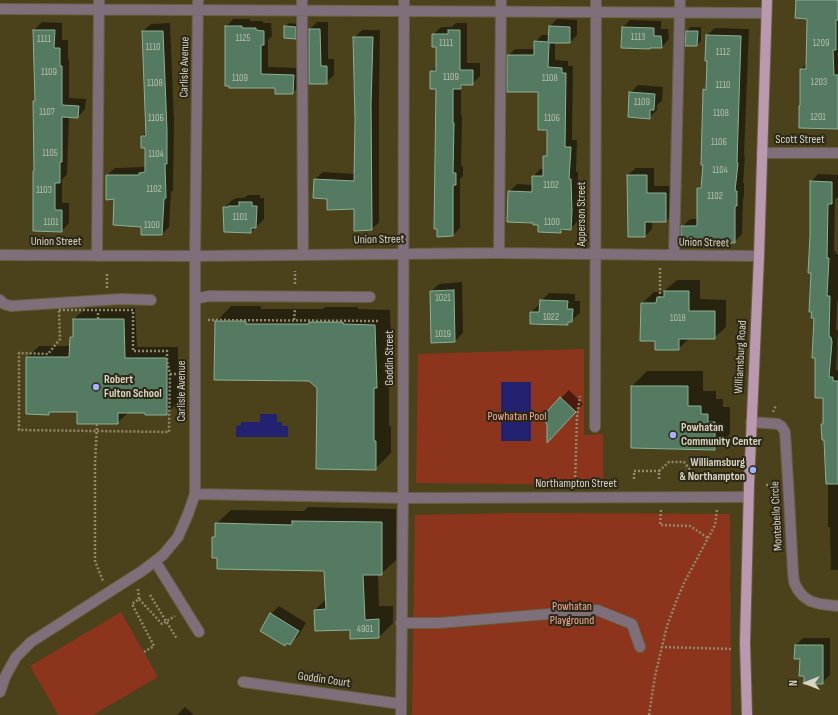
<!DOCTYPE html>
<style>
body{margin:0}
#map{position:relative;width:838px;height:715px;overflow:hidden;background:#4b421c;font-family:"Sofia Sans Condensed",sans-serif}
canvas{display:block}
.north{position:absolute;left:786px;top:663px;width:40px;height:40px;-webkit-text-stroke:3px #2c2818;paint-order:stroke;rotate:270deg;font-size:11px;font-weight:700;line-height:16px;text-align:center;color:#d9d4c0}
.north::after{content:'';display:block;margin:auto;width:14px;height:18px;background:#d9d4c0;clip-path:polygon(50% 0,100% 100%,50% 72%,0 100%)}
</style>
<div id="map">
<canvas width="838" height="715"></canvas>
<div class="north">N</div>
</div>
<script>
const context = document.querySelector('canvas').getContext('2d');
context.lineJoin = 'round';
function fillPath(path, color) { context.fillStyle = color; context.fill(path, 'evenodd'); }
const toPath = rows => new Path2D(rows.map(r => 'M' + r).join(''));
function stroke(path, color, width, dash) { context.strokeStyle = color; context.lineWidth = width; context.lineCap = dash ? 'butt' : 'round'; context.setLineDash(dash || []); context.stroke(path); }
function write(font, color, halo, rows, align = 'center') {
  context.font = font + ' "Sofia Sans Condensed",sans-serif'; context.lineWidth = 4; context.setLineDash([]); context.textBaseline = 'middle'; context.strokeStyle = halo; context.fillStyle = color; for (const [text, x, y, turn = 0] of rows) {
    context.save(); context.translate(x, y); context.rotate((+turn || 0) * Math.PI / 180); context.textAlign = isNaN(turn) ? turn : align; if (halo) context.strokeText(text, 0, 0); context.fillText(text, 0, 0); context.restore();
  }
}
fillPath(toPath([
 [584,349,584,435,603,434,603,485,416,483,418,354],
 [517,513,730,514,731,715,412,715,415,515],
 [121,612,158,677,93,715,58,715,30,666]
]), '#8d341c');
fillPath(toPath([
 [501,382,531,382,531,441,501,441],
 [260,414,277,414,277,422,282,422,282,426,288,426,288,437,236,437,236,426,241,425,241,422,260,422]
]), '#222270');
fillPath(toPath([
 [797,0,838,0,838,128,801,105,801,69,807,63,808,18],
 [233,19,250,19,250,21,263,21,263,23,271,23,272,36,268,40,268,67,301,68,300,85,293,93,276,87,230,87,226,27],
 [557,19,577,20,577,35,570,42,555,42,555,60,568,61,568,66,573,66,572,140,577,140,576,172,578,172,578,221,570,229,564,228,561,232,534,222,509,192,517,184,533,185,533,177,540,169,544,169,544,157,548,153,548,129,539,91,508,56,515,49,535,49,535,42,542,35,549,35,550,26],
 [630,20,661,21,661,29,668,29,669,39,662,47,623,27],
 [42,22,62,23,62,40,68,40,68,59,69,59,69,98,86,99,85,109,78,117,69,117,67,174,62,180,62,203,69,203,69,223,62,231,36,170,34,101,36,100,34,30],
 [317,22,328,22,328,59,334,59,334,75,326,83,310,83,310,29],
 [170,23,174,122,173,190,171,192,169,227,162,234,142,226,115,198,107,175,115,168,146,167,147,147,142,136,147,132,143,31,151,24],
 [289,23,299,24,299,34,295,38,285,27],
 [456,23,467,23,467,63,480,63,480,76,472,84,465,84,461,88,461,115,462,115,461,166,463,166,463,176,460,179,460,228,453,235,437,88,431,72,437,66,437,46,433,35,441,27,452,27],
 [690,27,701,27,701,41,697,45,687,31],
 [715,28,749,29,744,156,745,156,743,183,744,183,744,197,743,199,742,234,734,242,703,238,682,227,690,219,698,219,698,188,702,184,704,164,704,90,707,87,707,35],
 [362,30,380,30,379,96,379,222,372,229,355,208,328,198,315,179,323,172,355,174,354,38],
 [638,85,663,87,662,101,657,105,657,110,649,118,630,93],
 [636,168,654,168,654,186,673,186,673,214,666,221,652,221,652,229,645,236,628,175],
 [818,174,838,175,838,197,835,199,834,251,836,251,836,254,838,254,838,300,837,302,836,330,838,330,836,370,838,370,838,570,831,570,830,527,828,527,828,483,825,439,823,439,822,424,824,422,824,397,815,317,812,272,811,182],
 [248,195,260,195,260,198,264,198,264,219,251,232,224,231,224,208,232,200,237,198,244,198],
 [677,280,700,280,700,299,726,300,726,327,714,338,690,338,678,349,656,340,642,303,654,292,663,292],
 [462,282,463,333,455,341,431,291,439,284],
 [549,293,575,294,575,301,580,301,580,313,567,324,531,312,539,305,541,305,541,301],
 [231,306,261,306,261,309,323,309,325,307,358,307,358,309,390,310,392,372,389,375,389,426,391,426,391,453,375,469,318,388,310,380,216,322],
 [86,308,135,308,137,347,178,347,178,402,166,414,129,412,117,423,78,411,51,411,49,414,27,358,39,346,71,346,71,338,74,335,74,319],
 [647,371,703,371,703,391,716,391,716,399,723,399,723,407,730,407,730,434,715,449,632,447,632,386],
 [569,390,583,404,548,440,548,423,542,418],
 [308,507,396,509,396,560,381,574,378,574,379,606,393,606,393,623,379,637,351,629,315,610,326,599,325,570,218,557,213,538,216,534,216,524,231,510,304,511],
 [279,606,306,623,298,636,290,644,271,614],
 [803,638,830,638,830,675,822,683,805,675,801,658,796,645],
 [185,707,194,715,177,715]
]), '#0007');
const building = toPath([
 [796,0,838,0,838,20,836,20,836,50,833,50,834,75,838,75,838,129,799,128,799,106,800,106,800,69,806,69,807,19,795,18,796,0],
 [225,26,242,26,242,28,256,28,256,30,264,31,264,45,261,45,261,74,294,75,293,94,275,94,275,88,229,88,229,86,225,86,225,26],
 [284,26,296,27,296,39,284,38,284,26],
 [549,26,570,27,570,43,549,43,548,67,562,68,562,73,566,73,565,147,571,147,569,179,571,179,572,211,571,230,561,229,561,233,538,232,538,225,533,225,533,223,507,222,508,191,532,192,532,176,543,176,543,156,547,156,547,130,538,130,538,92,507,92,507,55,534,55,534,41,548,42,549,26],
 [622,27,654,28,654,36,661,36,662,48,650,48,650,49,621,48,622,27],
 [309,29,320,29,321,66,327,66,327,84,309,84,309,29],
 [33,30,55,30,54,48,60,48,60,66,62,66,62,105,79,106,78,118,62,117,62,162,60,162,60,183,55,183,55,210,62,210,62,232,33,231,33,171,34,171,33,101,35,101,33,30],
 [448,30,460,30,460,70,473,70,473,85,461,85,461,89,453,89,453,123,454,123,453,173,456,173,456,185,453,185,453,236,437,237,437,229,434,229,436,89,430,89,430,71,436,71,436,47,432,47,432,34,448,34,448,30],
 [142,31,163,31,167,130,167,164,165,164,166,198,164,199,162,235,141,235,141,227,113,225,114,199,106,200,106,175,139,175,139,173,145,172,145,148,141,148,141,136,146,136,142,31],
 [686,31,698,31,697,46,685,46,686,31],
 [706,35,741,36,737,163,738,163,735,191,737,191,737,206,735,206,735,243,702,242,702,239,681,239,681,226,697,226,697,188,701,188,703,165,701,165,703,89,706,90,707,61,705,61,706,35],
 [353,37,373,37,371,104,372,230,354,231,354,209,327,210,327,199,313,198,314,179,354,181,355,120,353,37],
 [629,92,655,94,654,110,650,110,650,119,628,117,629,92],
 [627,175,647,175,647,193,666,193,666,222,645,222,645,237,628,237,627,175],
 [810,181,832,182,832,204,828,204,827,258,829,258,827,296,830,296,829,337,831,337,832,342,829,377,833,377,833,381,838,381,838,484,826,484,824,440,822,440,821,424,823,424,823,398,815,398,815,358,812,358,814,318,811,318,812,312,809,312,811,273,808,273,810,235,810,181],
 [239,202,252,202,252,206,257,206,256,228,251,228,251,233,224,232,223,207,228,207,228,206,239,206,239,202],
 [454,290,455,342,431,343,430,291,454,290],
 [664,291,689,291,689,311,715,311,715,339,679,339,679,350,655,350,655,341,640,341,641,303,656,303,657,297,664,297,664,291],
 [540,300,568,301,567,309,573,309,572,322,568,322,568,325,530,324,530,312,539,312,540,300],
 [73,319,124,319,125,358,167,358,167,415,145,415,145,413,118,413,118,424,77,424,77,412,49,412,49,415,26,414,26,357,69,357,70,337,73,337,73,319],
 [215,321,246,321,246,324,309,324,309,322,343,322,343,324,375,325,377,388,374,388,374,441,376,441,376,470,316,469,317,388,309,381,214,380,215,321],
 [631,386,688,386,688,406,701,406,701,414,708,414,708,422,715,422,715,450,631,448,631,386],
 [560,397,576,412,547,443,547,424,541,418,560,397],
 [292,521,382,522,382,575,363,575,365,620,379,619,379,638,350,639,350,630,315,631,314,610,326,609,324,571,217,569,217,558,212,558,212,537,215,537,215,523,292,525,292,521],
 [270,613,299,631,290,645,287,643,285,646,260,631,270,613],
 [795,645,823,645,823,684,804,684,804,676,799,676,800,659,794,659,795,645]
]);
fillPath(building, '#557a62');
stroke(building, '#8ab198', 1);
const minor = toPath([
 [302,0,303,254],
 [0,9,766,13],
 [762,153,838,153],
 [499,253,501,0],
 [0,255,195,256,499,253,759,256],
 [674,255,680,0],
 [97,256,99,0],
 [195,299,209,296,370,297],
 [0,300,4,304,11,306,121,299,151,300],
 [751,422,778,424,782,427,785,432,789,498,793,572,794,582,798,590,803,596,810,601,820,604,838,606],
 [595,427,596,0],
 [195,494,403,498,748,497],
 [155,561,199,632],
 [401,623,439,623,597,610,632,624,640,647],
 [243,682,401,704],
 [0,692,5,677,16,657,31,642,142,571,163,555,178,537,188,514,195,494,195,256,198,0],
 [401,715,403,498,404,0]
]);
const major = toPath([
 [747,715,745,643,749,485,759,256,767,0]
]);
stroke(minor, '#675f3d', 12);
stroke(major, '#675f3d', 12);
stroke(toPath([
 [660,268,660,297],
 [295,284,295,271],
 [107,288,107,273],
 [59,310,133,310,133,351,167,351,167,361,170,374,169,432,19,430,19,353,48,354,60,339,59,310],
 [98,319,98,313],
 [208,320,380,321],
 [294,320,295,309],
 [170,374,182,374],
 [773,412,776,405],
 [97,424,95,463,95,561,103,581],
 [634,479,634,471,659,471],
 [659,479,659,471,669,462,684,462,697,479],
 [575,485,577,417,580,396],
 [766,485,776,485],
 [661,510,660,525,690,526,708,538],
 [138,589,139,599],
 [150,595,177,639],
 [661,647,733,649],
 [144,652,154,646,132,604,139,599,162,624,175,616],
 [649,715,655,676,667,626,676,602,684,583,715,525,717,510]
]), '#90896c', 2.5, [2, 2]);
stroke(minor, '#7e6f7a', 10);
stroke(major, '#b899b0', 10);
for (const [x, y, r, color] of [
 [96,387,4,"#a4b2fc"],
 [673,435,4,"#a4b2fc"],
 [753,470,4,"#a4b2fc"]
]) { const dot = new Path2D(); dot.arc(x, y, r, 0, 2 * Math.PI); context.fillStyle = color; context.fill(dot); stroke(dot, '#2c2818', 1.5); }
write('10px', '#b8bea8', null, [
 ["1113",638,37],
 ["1125",243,38],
 ["1111",44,39],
 ["1111",446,43],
 ["1209",821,43],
 ["1110",153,47],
 ["1112",723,52],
 ["1109",49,72],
 ["1109",451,77],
 ["1109",240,78],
 ["1108",550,78],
 ["1203",819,82],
 ["1108",155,83],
 ["1110",723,85],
 ["1109",642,102],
 ["1107",47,112],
 ["1108",721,113],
 ["1201",818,117],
 ["1106",156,118],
 ["1106",552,118],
 ["1106",719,142],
 ["1105",50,153],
 ["1104",156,154],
 ["1104",720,170],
 ["1102",551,185],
 ["1102",154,189],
 ["1103",44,190],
 ["1102",715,196],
 ["1101",240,217],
 ["1101",51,222],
 ["1100",552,222],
 ["1100",152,225],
 ["1021",443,298],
 ["1022",551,317],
 ["1018",678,318],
 ["1019",443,334],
 ["4901",365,629]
]);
write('12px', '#d9d4c0', '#2c2818', [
 ["Carlisle Avenue",185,67,-89],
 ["Scott Street",800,140],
 ["Apperson Street",582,214,-90],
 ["Union Street",379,240,-1],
 ["Union Street",56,242],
 ["Union Street",704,243,1],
 ["Williamsburg Road",741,357,-87],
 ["Goddin Street",390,358,-90],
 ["Carlisle Avenue",182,391,-90],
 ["Northampton Street",576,484],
 ["Montebello Circle",777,516,-93],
 ["Goddin Court",324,680,8]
]);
write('bold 12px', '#d9d4c0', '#2c2818', [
 ["Robert",104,380],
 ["Fulton School",104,394],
 ["Powhatan",681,428],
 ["Community Center",681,442],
 ["Williamsburg",745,463,"right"],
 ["& Northampton",745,477,"right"]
], 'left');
write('12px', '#f6a994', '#2c2818', [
 ["Powhatan Pool",517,417],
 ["Powhatan",572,607],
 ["Playground",572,621]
]);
</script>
